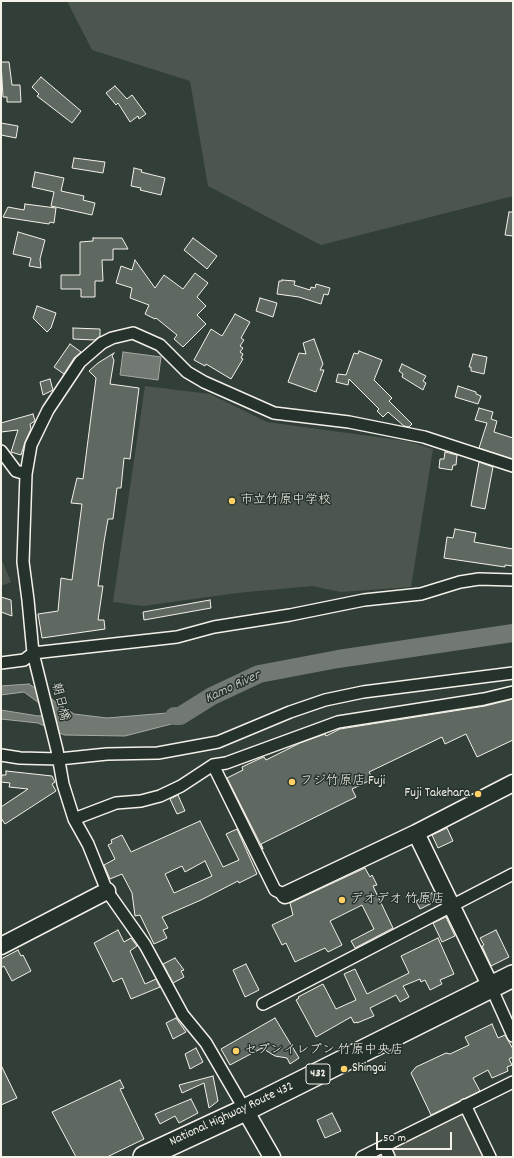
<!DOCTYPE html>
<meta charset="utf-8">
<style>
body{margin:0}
#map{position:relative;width:514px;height:1158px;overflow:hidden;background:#323e38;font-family:Dekko,sans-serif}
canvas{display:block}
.frame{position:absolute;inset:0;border:2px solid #f4f1e8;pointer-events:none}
.scale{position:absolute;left:376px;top:1132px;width:76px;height:18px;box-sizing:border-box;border:2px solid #f4f1e8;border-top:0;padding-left:5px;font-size:12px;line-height:14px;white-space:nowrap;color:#f4f1e8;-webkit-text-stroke:3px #26332d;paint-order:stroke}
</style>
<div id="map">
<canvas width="514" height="1158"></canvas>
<div class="frame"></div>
<div class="scale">50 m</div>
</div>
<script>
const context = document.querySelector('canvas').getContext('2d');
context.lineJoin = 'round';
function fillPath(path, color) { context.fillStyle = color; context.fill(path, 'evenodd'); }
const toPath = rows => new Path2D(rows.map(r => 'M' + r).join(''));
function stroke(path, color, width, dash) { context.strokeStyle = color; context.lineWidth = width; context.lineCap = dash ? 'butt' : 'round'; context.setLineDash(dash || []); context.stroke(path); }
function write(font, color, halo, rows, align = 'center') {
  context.font = font + ' Dekko,"Klee One",sans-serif'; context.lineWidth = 3; context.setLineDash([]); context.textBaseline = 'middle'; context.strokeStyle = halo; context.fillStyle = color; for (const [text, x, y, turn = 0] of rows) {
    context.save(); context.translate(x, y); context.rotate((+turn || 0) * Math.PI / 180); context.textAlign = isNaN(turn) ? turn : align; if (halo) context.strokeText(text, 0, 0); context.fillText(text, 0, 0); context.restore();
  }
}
fillPath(toPath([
 [67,1,513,1,513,196,321,245,208,186,190,81,92,50],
 [145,386,210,394,267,422,406,441,433,449,411,587,341,592,312,586,237,593,143,606,113,602],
 [1,558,11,582,1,586],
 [463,1114,484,1157,395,1157,391,1148]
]), '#4c564f');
const water = toPath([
 [123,352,161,357,158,380,120,375,123,352],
 [29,684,74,714,107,718,179,712,196,706,183,721,125,736,64,735,38,723,1,719,1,710,38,716,54,714,24,692,1,695,1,686,29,684]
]);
fillPath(water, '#727972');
stroke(water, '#a6a9a1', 1);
stroke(toPath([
 [174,716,180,716,212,696,259,674,338,659,513,633]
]), '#727972', 18);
const building = toPath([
 [1,62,9,62,12,85,20,85,21,102,7,102,7,97,3,97,1,62],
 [41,77,81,111,72,123,37,96,39,94,32,87,41,77],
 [115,86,127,99,132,95,146,114,139,119,138,116,130,122,118,103,116,105,106,93,115,86],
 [1,123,18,126,16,138,1,135,1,123],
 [74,158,105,162,103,173,72,168,74,158],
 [134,168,142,170,141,172,165,178,161,195,140,190,141,188,131,186,134,168],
 [35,172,64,178,61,191,84,196,83,200,95,203,92,215,51,206,54,192,32,187,35,172],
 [25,204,56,208,54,223,50,222,49,224,3,217,8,207,24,210,25,204],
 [509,212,513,212,513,236,505,235,509,212],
 [18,232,45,240,40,259,41,268,29,266,31,258,13,254,18,232],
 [93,238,122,238,128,249,113,249,113,260,102,260,103,281,95,281,95,297,81,297,81,289,61,289,61,275,80,275,80,242,93,241,93,238],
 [193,238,217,256,207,269,184,250,193,238],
 [135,260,155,288,164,275,183,289,195,273,208,283,197,297,206,306,197,315,206,324,183,347,174,339,177,335,156,318,155,319,145,314,149,305,130,298,132,288,116,283,121,266,132,270,135,260],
 [282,280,295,281,294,285,310,290,311,287,315,288,316,284,330,288,328,295,324,294,321,304,299,297,277,294,279,281,282,281,282,280],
 [260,298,277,303,273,317,256,311,260,298],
 [37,306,56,313,51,328,47,332,33,318,37,306],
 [235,314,250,322,241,338,244,340,240,346,243,348,240,352,243,354,241,358,243,359,231,379,206,364,205,366,194,360,211,329,222,336,235,314],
 [73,328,100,329,100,336,95,340,73,339,73,328],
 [314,339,323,364,320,370,324,370,316,392,288,382,299,353,306,354,303,343,314,339],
 [70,344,81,352,74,358,64,374,54,367,70,344],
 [359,351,382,360,374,380,392,398,389,401,412,424,409,427,404,426,388,412,383,417,377,411,379,409,349,379,348,385,336,382,338,374,346,375,354,353,358,354,359,351],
 [114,353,112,356,114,360,110,384,139,388,130,459,124,458,121,488,117,488,113,519,108,519,104,542,98,586,103,586,98,620,104,620,105,629,42,638,38,614,58,611,61,578,72,580,82,504,71,503,77,478,83,479,96,378,89,371,98,363,114,353],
 [473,354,487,357,484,374,471,371,471,367,469,367,473,354],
 [402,364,426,376,423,381,426,383,423,390,402,377,403,374,399,371,402,364],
 [50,379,53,390,43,395,40,382,50,379],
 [458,386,476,392,476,394,481,396,478,404,455,397,458,386],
 [479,408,493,412,491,419,497,421,494,432,513,438,513,459,479,448,487,423,475,420,479,408],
 [33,414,35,421,30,424,31,429,25,442,21,455,11,452,18,430,1,432,1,423,33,414],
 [445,452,457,455,456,465,453,465,452,470,439,468,440,459,444,459,445,452],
 [479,462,493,467,485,509,471,506,479,462],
 [455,529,476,533,474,542,513,549,513,566,505,565,505,567,444,558,447,537,453,538,455,529],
 [1,597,11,600,12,616,1,612,1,597],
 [210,600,211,608,144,620,143,612,210,600],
 [513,699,513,740,477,757,466,734,445,744,442,737,369,772,373,779,352,789,356,797,261,844,263,849,227,778,243,770,242,767,259,759,264,757,266,760,300,743,325,734,326,736,340,729,485,706,513,699],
 [6,771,52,776,55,782,52,784,56,791,5,824,1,818,1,807,28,789,9,787,10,783,1,782,2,775,6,775,6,771],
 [178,795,185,811,177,814,170,799,178,795],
 [200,821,223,867,239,860,226,834,237,829,257,874,239,883,238,881,201,900,162,917,168,928,163,930,167,938,154,944,140,915,135,916,132,893,122,874,110,879,104,865,115,859,108,845,112,843,111,840,122,835,131,852,200,821],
 [205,861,212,876,174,893,165,874,182,866,185,872,205,861],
 [447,828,453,841,438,848,432,835,447,828],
 [365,868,370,877,372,875,377,885,373,886,393,928,355,948,351,941,374,929,362,905,330,921,342,945,328,952,325,948,295,962,286,943,282,945,272,925,293,915,290,903,365,868],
 [432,893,436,901,420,909,416,901,432,893],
 [446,917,455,936,442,942,433,923,446,917],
 [118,930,124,942,131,938,137,946,130,951,145,984,156,979,160,987,131,999,122,978,113,982,94,943,118,930],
 [496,930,509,957,491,966,482,946,484,945,480,938,496,930],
 [438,938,454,974,440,980,442,984,430,990,425,980,421,982,420,979,403,986,409,997,400,1002,396,995,370,1008,374,1016,357,1023,357,1022,354,1023,351,1017,316,1037,296,1000,299,998,298,997,323,984,336,1009,356,1000,344,974,355,969,367,994,409,973,401,956,438,938],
 [18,950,21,956,23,955,31,971,12,981,4,966,1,968,1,959,18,950],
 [175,958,184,970,181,971,184,977,173,983,163,964,175,958],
 [246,964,259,990,245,997,233,970,246,964],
 [176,1018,186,1032,173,1039,166,1023,176,1018],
 [275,1018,299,1058,290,1064,287,1058,275,1056,262,1048,230,1065,221,1049,275,1018],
 [492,1024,498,1038,505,1035,513,1049,513,1057,509,1059,512,1065,507,1067,508,1071,492,1078,488,1070,473,1078,480,1091,431,1115,411,1073,416,1067,446,1053,450,1054,469,1045,465,1037,492,1024],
 [196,1048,203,1062,190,1069,185,1054,196,1048],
 [1,1065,17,1098,1,1105,1,1065],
 [213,1076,218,1101,209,1108,204,1083,182,1093,179,1085,213,1076],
 [120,1080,124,1088,120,1089,144,1139,107,1157,76,1157,52,1112,120,1080],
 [191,1099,198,1113,179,1123,175,1116,160,1124,155,1114,191,1099],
 [332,1113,341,1131,325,1138,317,1120,332,1113]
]);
fillPath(building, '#5f6861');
stroke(building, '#f4f1e8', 1);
const street = toPath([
 [1,451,16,471,26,474],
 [1,663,24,660,33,653,177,637,214,627,290,615,364,600,421,594,460,582,479,579,513,580],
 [1,755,20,758,59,759,107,754,158,753,218,742,290,712,325,700,363,692,513,673],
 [213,765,275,890,285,895],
 [74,819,116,803,141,801,160,796,181,786,213,765,226,763,338,722,484,699,513,692],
 [491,987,513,1036],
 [263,1004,513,874],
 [465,1105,490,1157],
 [245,1110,206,1043,183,1015,145,945,107,891,88,844,74,819,63,784,57,750,33,653,28,600,23,562,26,474,31,445,48,410,80,362,102,343,112,338,133,333,160,345,187,372,204,382,274,413,349,422,424,437,513,466],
 [384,1146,389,1157],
 [362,1157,513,1082]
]);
const secondary = toPath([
 [416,833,491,987],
 [285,895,416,833,513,783],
 [1,946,107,891],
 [245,1110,272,1157]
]);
const highway = toPath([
 [144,1157,245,1110,513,976]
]);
stroke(street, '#f4f1e8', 14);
stroke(secondary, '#f4f1e8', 19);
stroke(highway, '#f4f1e8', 24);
stroke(street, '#26332d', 11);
stroke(secondary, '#26332d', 16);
stroke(highway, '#26332d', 21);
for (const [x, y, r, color] of [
 [232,501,4,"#ffd166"],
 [292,782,4,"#ffd166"],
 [478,794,4,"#ffd166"],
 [342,900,4,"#ffd166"],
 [236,1051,4,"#ffd166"],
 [344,1069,4,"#ffd166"]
]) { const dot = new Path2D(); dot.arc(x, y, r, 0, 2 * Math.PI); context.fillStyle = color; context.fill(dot); stroke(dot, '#26332d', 1.5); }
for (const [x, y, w] of [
 [318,1074,24]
]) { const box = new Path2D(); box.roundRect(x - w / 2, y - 10, w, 20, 3); context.fillStyle = '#26332d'; context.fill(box); stroke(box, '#f4f1e8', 1); }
write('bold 12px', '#f4f1e8', null, [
 ["432",318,1074]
]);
write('13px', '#f4f1e8', '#26332d', [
 ["市立竹原中学校",240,501],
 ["フジ竹原店 Fuji",300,782],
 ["Fuji Takehara",470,794,"right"],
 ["デオデオ 竹原店",350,900],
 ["セブンイレブン 竹原中央店",244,1051],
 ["Shingai",352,1069]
], 'left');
write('13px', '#f4f1e8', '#26332d', [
 ["朝日橋",59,702,76],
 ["National Highway Route 432",232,1115,-25]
]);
write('italic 14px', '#babbb3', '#26332d', [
 ["Kamo River",233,688,-25]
]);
</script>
